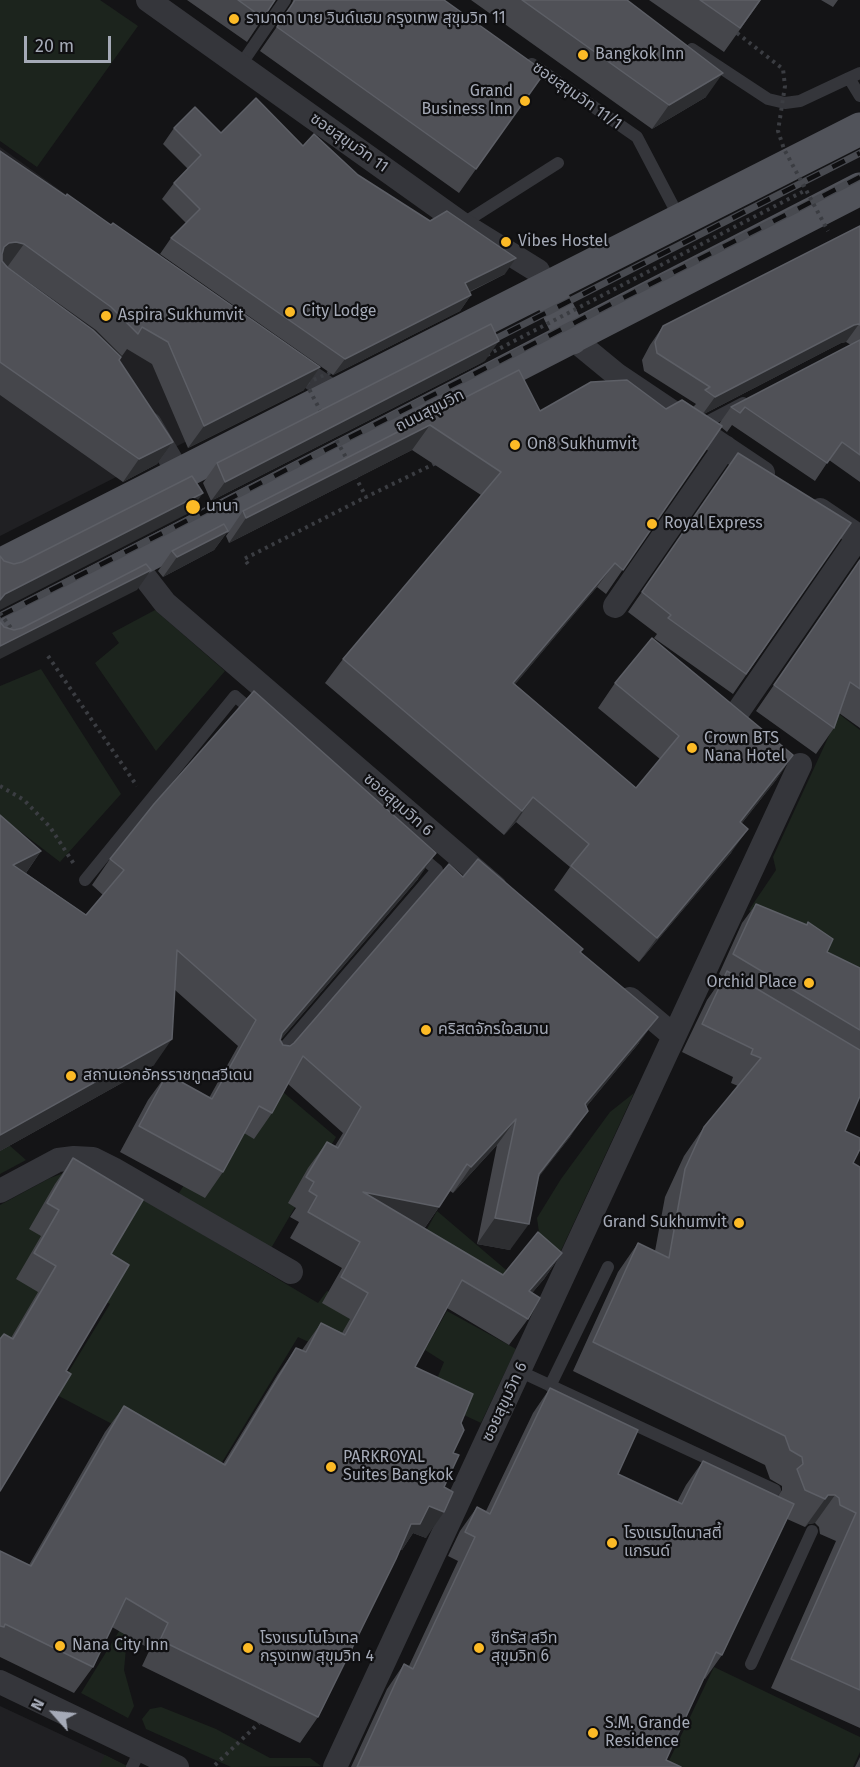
<!DOCTYPE html>
<meta charset="utf-8">
<style>
body{margin:0}
#map{position:relative;width:860px;height:1767px;overflow:hidden;background:#141416;font-family:"Fira Sans",sans-serif}
canvas{display:block}
.north{position:absolute;left:24px;top:1683px;width:60px;height:60px;-webkit-text-stroke:4px #0f0f11;paint-order:stroke;rotate:297deg;font-size:16px;font-weight:700;line-height:24px;text-align:center;color:#a5aab7}
.north::after{content:'';display:block;margin:auto;width:21px;height:27px;background:#a5aab7;clip-path:polygon(50% 0,100% 100%,50% 72%,0 100%)}
.scale{position:absolute;left:24px;top:36px;width:87px;height:27px;box-sizing:border-box;border:3px solid #a5aab7;border-top:0;padding-left:8px;font-size:18px;line-height:21px;white-space:nowrap;color:#a5aab7;-webkit-text-stroke:4px #0f0f11;paint-order:stroke}
</style>
<div id="map">
<canvas width="860" height="1767"></canvas>
<div class="north">N</div>
<div class="scale">20 m</div>
</div>
<script>
const context = document.querySelector('canvas').getContext('2d');
context.lineJoin = 'round';
function fillPath(path, color) { context.fillStyle = color; context.fill(path, 'evenodd'); }
const toPath = rows => new Path2D(rows.map(r => 'M' + r).join(''));
function stroke(path, color, width, dash) { context.strokeStyle = color; context.lineWidth = width; context.lineCap = dash ? 'butt' : 'round'; context.setLineDash(dash || []); context.stroke(path); }
function write(font, color, halo, rows, align = 'center') {
  context.font = font + ' "Fira Sans","Noto Sans Thai",sans-serif'; context.lineWidth = 4.5; context.setLineDash([]); context.textBaseline = 'middle'; context.strokeStyle = halo; context.fillStyle = color; for (const [text, x, y, turn = 0] of rows) {
    context.save(); context.translate(x, y); context.rotate((+turn || 0) * Math.PI / 180); context.textAlign = isNaN(turn) ? turn : align; if (halo) context.strokeText(text, 0, 0); context.fillText(text, 0, 0); context.restore();
  }
}
fillPath(toPath([
 [0,147,317,375,0,536],
 [0,1706,105,1755,129,1767,0,1767]
]), '#202023');
fillPath(toPath([
 [0,0,100,0,138,26,37,167,0,141],
 [155,610,225,671,156,751,95,663,119,643,112,633],
 [41,669,121,794,60,862,0,816,0,686],
 [839,714,860,730,860,982,749,910,776,870,773,857],
 [257,1070,336,1137,270,1250,177,1196],
 [634,1093,558,1257,540,1239,537,1218,561,1179,610,1112],
 [0,1137,26,1160,0,1174],
 [78,1168,93,1169,318,1303,327,1291,360,1309,342,1340,436,1381,444,1362,425,1350,447,1311,516,1349,481,1423,298,1337,213,1477,55,1394,110,1304,63,1276,0,1366,0,1205,50,1178],
 [437,1211,539,1298,531,1316,418,1245],
 [129,1615,124,1670,134,1706,128,1718,81,1693],
 [714,1667,860,1737,860,1752,853,1767,666,1767],
 [161,1707,216,1729,270,1758,310,1758,321,1766,231,1767,146,1729,142,1719,150,1709],
 [105,1755,129,1767,99,1767]
]), '#1c241d');
stroke(toPath([
 [248,564,244,559,366,497],
 [48,656,137,786],
 [0,786,24,800,50,827,74,864],
 [215,1765,259,1723]
]), '#3b3d42', 4, [3, 4.5]);
stroke(toPath([
 [692,49,768,99,785,103,800,101,849,78],
 [532,64,637,137,680,219],
 [240,66,285,0],
 [860,73,849,78,860,96],
 [462,224,558,163],
 [697,427,743,403],
 [85,880,235,696,255,713],
 [277,1056,437,870,418,854],
 [519,1371,775,1490],
 [550,1386,608,1267],
 [751,1664,812,1531],
 [132,1767,141,1749]
]), '#35363b', 12);
stroke(toPath([
 [148,0,462,224,538,271,547,288],
 [572,338,617,375,763,473],
 [287,361,337,395],
 [150,424,179,474],
 [820,510,860,537],
 [134,563,165,603,495,887],
 [615,606,725,447],
 [739,710,859,536],
 [630,999,674,1036],
 [0,1191,58,1160,74,1158,93,1159,113,1169,291,1272],
 [0,1682,177,1767],
 [335,1767,800,765]
]), '#35363b', 24);
stroke(toPath([
 [547,288,572,338],
 [0,565,860,129],
 [0,631,860,189]
]), '#51535a', 33);
const rail = toPath([
 [483,345,860,153],
 [0,616,860,177]
]);
stroke(rail, '#484a50', 7);
stroke(rail, '#0f0f11', 4.5, [14]);
stroke(toPath([
 [737,33,783,69,785,86,778,131,784,149,828,231],
 [487,355,806,190],
 [306,383,322,414],
 [307,383,333,371],
 [333,434,348,461],
 [355,476,366,497,436,463],
 [0,613,14,632]
]), '#3b3d42', 4, [3, 4.5]);
fillPath(toPath([
 [187,0,275,0,247,42],
 [293,0,444,0,545,72,459,193,260,51,292,5],
 [471,0,627,0,706,97,652,129],
 [649,0,761,0,724,52],
 [821,0,838,0,833,7],
 [174,128,221,133,303,146,358,175,505,274,470,292,471,295,460,311,333,375,160,254,171,238,186,223,162,199,174,183,188,169,163,144],
 [0,151,304,390,188,448,152,364,127,349,122,356,96,330,6,266,119,360,173,442,157,464,123,482,0,395],
 [860,226,860,482,829,460,815,481,732,425,727,432,721,427,606,594,597,587,515,684,636,788,660,759,598,708,615,683,793,755,776,780,742,823,731,853,639,962,554,890,570,867,516,822,504,835,325,683,343,659,481,495,412,450,229,543,226,536,243,511,519,370,540,411,666,409,693,407,696,404,644,371,642,360,650,345,663,326],
 [846,342,851,345,731,407,719,424,704,414,841,343],
 [485,361,211,501,203,483,217,463],
 [738,453,851,523,733,694,654,638,657,634,628,612],
 [228,531,214,550,163,577,158,571,172,551],
 [860,560,860,728,839,713,834,728,816,754,756,711],
 [0,815,41,851,26,873,86,915,103,895,92,885,110,859,418,879,281,1039,283,1045,290,1046,294,1043,463,877,581,952,639,1043,586,1107,570,1137,538,1177,510,1250,477,1244,497,1145,453,1193,450,1191,424,1229,503,1275,562,1253,544,1279,532,1293,528,1319,509,1345,447,1308,415,1367,461,1423,444,1487,426,1538,413,1533,402,1550,400,1550,318,1717,300,1743,142,1666,150,1649,112,1627,93,1667,74,1693,0,1657,0,1551,29,1565,105,1432,124,1406,223,1464,278,1374,296,1348,302,1350,321,1323,342,1333,350,1319,322,1303,342,1268,290,1238,299,1222,290,1217,296,1208,288,1203,308,1168,327,1142,335,1146,343,1133,288,1084,272,1113,254,1139,244,1133,223,1172,205,1198,120,1152,148,1100,167,1074,209,1098,238,1046,175,990,154,1065,0,1151],
 [756,904,806,925,808,922,827,952,860,968,860,1096,845,1131,853,1163,860,1167,860,1728,771,1688,836,1541,820,1534,819,1527,815,1523,808,1524,805,1527,787,1519,722,1655,705,1679,704,1678,666,1760,681,1767,351,1767,387,1689,404,1664,409,1666,458,1561,448,1556,460,1531,477,1507,486,1511,533,1413,550,1388,618,1474,677,1502,686,1485,703,1461,778,1496,782,1490,782,1486,770,1479,765,1465,573,1371,618,1272,638,1243,655,1251,665,1197,684,1156,704,1127,738,1086,731,1083,733,1077,682,1052,707,1000,723,977,719,974,742,923],
 [73,1158,111,1254,66,1371,11,1338,38,1292,16,1279,41,1236,29,1229,55,1184],
 [860,1757,860,1767,855,1767]
]), '#45464b');
fillPath(toPath([
 [723,73,706,97,652,129,669,105],
 [16,242,24,244,8,266,1,264,0,253,4,247,9,243],
 [516,258,505,274,454,299,465,283],
 [471,295,460,311,333,375,345,359],
 [859,324,846,342,841,343,702,415,715,397,854,325],
 [499,341,485,361,211,501,225,482],
 [320,367,304,390,188,448,204,426],
 [430,425,412,450,229,543,246,518],
 [173,442,157,464,123,482,139,459],
 [203,493,189,513,0,610,0,600,5,594],
 [228,531,214,550,163,577,177,557],
 [615,563,597,587,496,707,513,683],
 [151,570,137,590,0,659,0,646],
 [793,755,776,780,723,847,740,822],
 [533,797,516,822,504,835,522,811],
 [748,829,731,853,639,962,657,938],
 [41,851,23,877,13,865],
 [436,853,418,879,264,1059,282,1033],
 [658,1017,639,1043,567,1130,585,1104],
 [172,1039,154,1065,0,1151,0,1135],
 [588,1111,570,1137,521,1200,539,1174],
 [516,1119,497,1145,453,1193,471,1167],
 [363,1192,439,1207,421,1233],
 [495,1218,529,1224,510,1250,477,1244],
 [562,1253,544,1279,516,1312,529,1291],
 [828,1495,835,1495,815,1523,808,1524,805,1527],
 [429,1506,444,1512,426,1538,413,1533,402,1550,392,1550,411,1524]
]), '#2d2e31');
const building = toPath([
 [238,0,275,0,263,18,238,0],
 [295,0,444,0,545,72,476,169,277,27,295,0],
 [522,0,627,0,723,73,669,105,522,0],
 [700,0,760,0,740,28,700,0],
 [256,98,303,146,314,134,358,175,430,221,447,211,516,258,465,283,471,295,345,359,171,238,200,209,174,183,201,155,174,128,195,107,221,133,256,98],
 [0,151,66,196,67,194,111,225,113,223,320,367,204,426,168,342,142,327,138,334,111,307,24,244,16,242,9,243,4,247,2,254,2,261,7,267,93,330,121,357,119,360,168,434,173,442,139,459,0,362,0,151],
 [860,226,860,325,859,324,854,325,715,397,705,390,710,387,657,353,655,342,663,326,860,226],
 [491,324,499,341,225,482,217,463,491,324],
 [860,340,860,455,842,442,827,463,745,407,740,413,731,407,860,340],
 [519,370,540,411,591,382,627,380,666,409,682,400,722,426,623,570,615,563,513,683,636,788,679,736,615,683,652,638,793,755,740,822,748,829,657,938,571,866,589,844,533,797,522,811,343,659,501,472,430,425,246,518,243,511,519,370],
 [738,453,851,523,746,674,668,618,671,615,642,592,738,453],
 [192,476,203,493,5,594,0,600,0,556,4,561,14,564,22,562,192,476],
 [224,524,228,531,177,557,172,551,224,524],
 [860,560,860,689,850,682,834,728,774,685,860,560],
 [146,564,151,570,0,646,0,622,4,627,14,630,22,628,146,564],
 [254,691,436,853,282,1033,280,1040,283,1045,290,1046,294,1043,449,864,463,877,478,859,583,949,580,952,658,1017,585,1104,588,1111,539,1174,529,1224,495,1218,516,1119,471,1167,467,1164,439,1207,363,1192,503,1275,538,1232,562,1253,529,1291,540,1298,528,1319,462,1280,415,1367,473,1394,461,1423,464,1430,453,1453,459,1455,444,1487,453,1492,444,1512,429,1506,420,1524,411,1524,396,1559,318,1717,160,1640,168,1623,126,1598,93,1667,5,1624,4,1627,0,1626,0,1551,31,1566,124,1406,225,1465,296,1348,306,1352,321,1323,345,1335,368,1293,341,1277,360,1242,308,1212,317,1196,309,1191,314,1182,306,1177,327,1142,338,1148,361,1107,303,1056,272,1113,259,1106,223,1172,139,1126,167,1074,212,1099,256,1020,177,950,172,1039,0,1135,0,815,41,851,13,865,86,915,124,870,110,859,154,804,254,691],
 [756,904,807,925,808,922,833,939,827,952,860,968,860,1030,733,954,756,904],
 [727,971,860,1050,860,1096,845,1131,860,1138,860,1149,853,1163,860,1167,860,1690,791,1659,856,1513,840,1505,839,1498,835,1495,828,1495,825,1499,805,1490,797,1469,803,1464,802,1457,790,1450,785,1436,593,1342,638,1243,669,1258,685,1169,704,1127,761,1058,751,1054,753,1049,702,1024,727,971],
 [73,1158,143,1200,111,1254,129,1265,66,1371,71,1374,0,1491,0,1339,4,1334,13,1339,56,1266,34,1253,59,1210,47,1203,73,1158],
 [550,1388,638,1430,618,1474,682,1504,703,1461,794,1504,722,1655,716,1652,666,1760,681,1767,357,1767,404,1664,413,1669,475,1537,465,1532,477,1507,490,1514,550,1388]
]);
fillPath(building, '#505157');
stroke(building, '#5d5f66', 1.5);
for (const [x, y, r, color] of [
 [234,19,6,"#fcba26"],
 [583,55,6,"#fcba26"],
 [525,101,6,"#fcba26"],
 [506,242,6,"#fcba26"],
 [290,312,6,"#fcba26"],
 [106,316,6,"#fcba26"],
 [515,445,6,"#fcba26"],
 [193,507,8,"#fcba26"],
 [652,524,6,"#fcba26"],
 [692,748,6,"#fcba26"],
 [809,983,6,"#fcba26"],
 [426,1030,6,"#fcba26"],
 [71,1076,6,"#fcba26"],
 [739,1223,6,"#fcba26"],
 [331,1467,6,"#fcba26"],
 [612,1543,6,"#fcba26"],
 [60,1646,6,"#fcba26"],
 [248,1648,6,"#fcba26"],
 [479,1648,6,"#fcba26"],
 [593,1733,6,"#fcba26"]
]) { const dot = new Path2D(); dot.arc(x, y, r, 0, 2 * Math.PI); context.fillStyle = color; context.fill(dot); stroke(dot, '#0f0f11', 2); }
write('16px', '#a5aab7', '#0f0f11', [
 ["รามาดา บาย วินด์แฮม กรุงเทพ สุขุมวิท 11",246,19],
 ["Bangkok Inn",595,55],
 ["Grand",513,92,"right"],
 ["Business Inn",513,110,"right"],
 ["Vibes Hostel",518,242],
 ["City Lodge",302,312],
 ["Aspira Sukhumvit",118,316],
 ["On8 Sukhumvit",527,445],
 ["นานา",206,507],
 ["Royal Express",664,524],
 ["Crown BTS",704,739],
 ["Nana Hotel",704,757],
 ["Orchid Place",797,983,"right"],
 ["คริสตจักรใจสมาน",438,1030],
 ["สถานเอกอัครราชทูตสวีเดน",83,1076],
 ["Grand Sukhumvit",727,1223,"right"],
 ["PARKROYAL",343,1458],
 ["Suites Bangkok",343,1476],
 ["โรงแรมไดนาสตี้",624,1534],
 ["แกรนด์",624,1552],
 ["โรงแรมโนโวเทล",260,1639],
 ["กรุงเทพ สุขุมวิท 4",260,1657],
 ["ซีทรัส สวีท",491,1639],
 ["สุขุมวิท 6",491,1657],
 ["Nana City Inn",72,1646],
 ["S.M. Grande",605,1724],
 ["Residence",605,1742]
], 'left');
write('16px', '#a5aab7', '#0f0f11', [
 ["ซอยสุขุมวิท 11/1",577,96,35],
 ["ซอยสุขุมวิท 11",349,143,35],
 ["ถนนสุขุมวิท",430,411,-27],
 ["ซอยสุขุมวิท 6",398,805,41],
 ["ซอยสุขุมวิท 6",505,1402,-65]
]);
</script>
